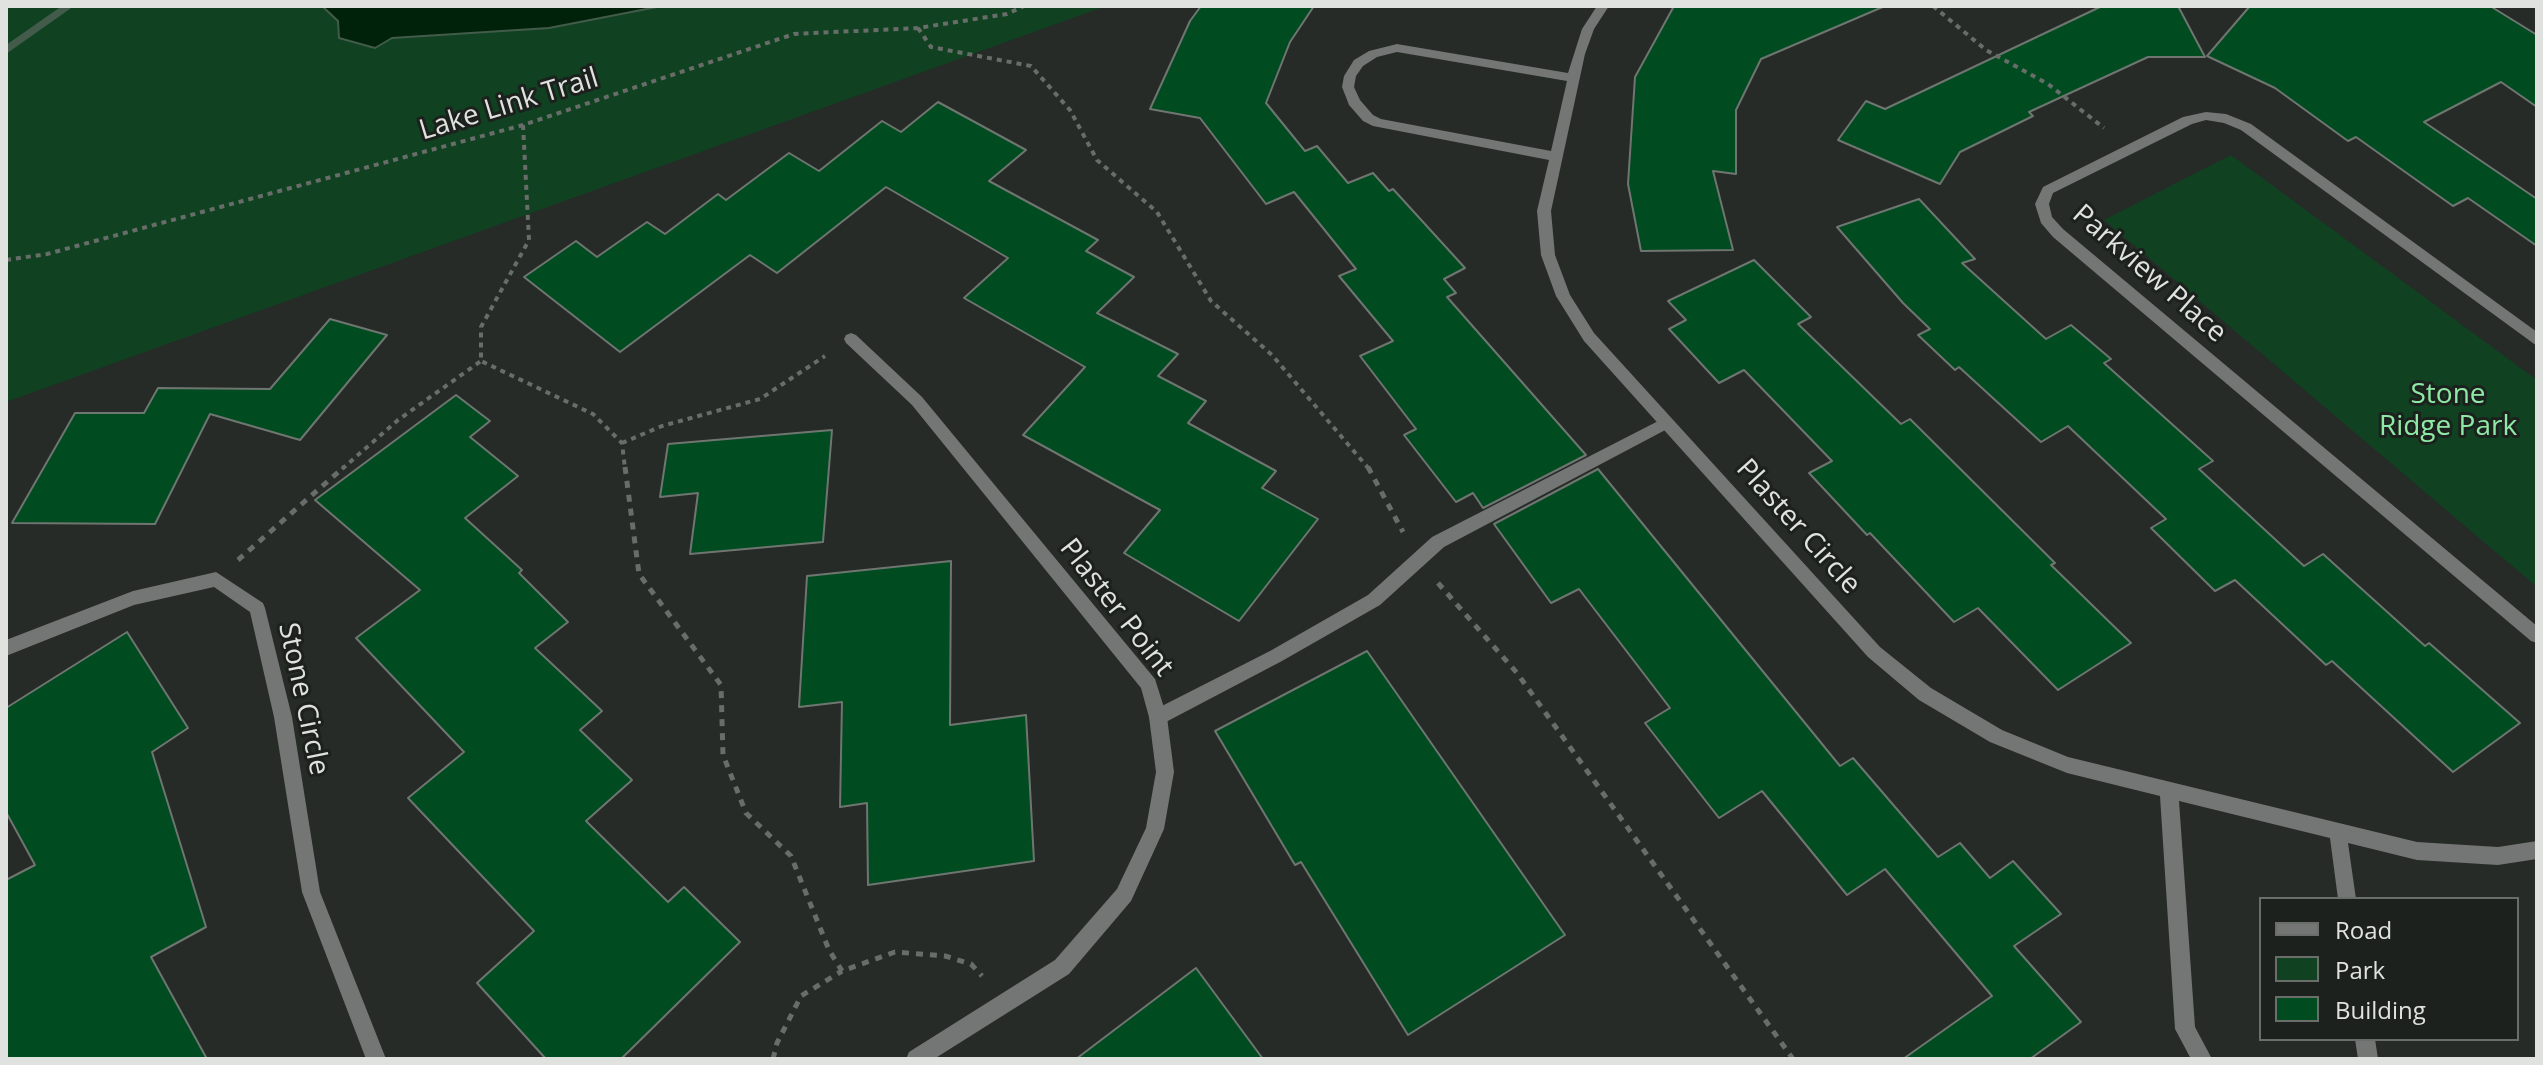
<!DOCTYPE html>
<style>
body{margin:0}
#map{position:relative;width:2543px;height:1065px;overflow:hidden;background:#262b27;font-family:"Open Sans",sans-serif}
canvas{display:block}
.frame{position:absolute;inset:0;border:8px solid #dfe2df;pointer-events:none}
.legend{position:absolute;left:2259px;top:897px;width:260px;height:144px;box-sizing:border-box;background:#1c211d;border:2px solid #6a6e6b;margin:0;padding:10px 14px;list-style:none;font-size:24px;color:#dfe2df}
.legend li{display:flex;align-items:center;gap:16px;height:40px}
.legend b{width:40px;border:2px solid #6a6e6b}
</style>
<div id="map">
<canvas width="2543" height="1065"></canvas>
<div class="frame"></div>
<ul class="legend">
<li><b style="height:10px;background:#737674"></b>Road</li>
<li><b style="height:22px;background:#104222"></b>Park</li>
<li><b style="height:22px;background:#004b20"></b>Building</li>
</ul>
</div>
<script>
const context = document.querySelector('canvas').getContext('2d');
context.lineJoin = 'round';
function fillPath(path, color) { context.fillStyle = color; context.fill(path, 'evenodd'); }
const toPath = rows => new Path2D(rows.map(r => 'M' + r).join(''));
function stroke(path, color, width, dash) { context.strokeStyle = color; context.lineWidth = width; context.lineCap = dash ? 'butt' : 'round'; context.setLineDash(dash || []); context.stroke(path); }
function write(font, color, halo, rows, align = 'center') {
  context.font = font + ' "Open Sans",sans-serif'; context.lineWidth = 6; context.setLineDash([]); context.textBaseline = 'middle'; context.strokeStyle = halo; context.fillStyle = color; for (const [text, x, y, turn = 0] of rows) {
    context.save(); context.translate(x, y); context.rotate((+turn || 0) * Math.PI / 180); context.textAlign = isNaN(turn) ? turn : align; if (halo) context.strokeText(text, 0, 0); context.fillText(text, 0, 0); context.restore();
  }
}
fillPath(toPath([
 [6,6,1106,6,6,402],
 [2231,155,2537,380,2537,587,2104,220]
]), '#104222');
const water = toPath([
 [322,6,662,6,549,28,392,38,375,48,339,38,338,21,322,6]
]);
fillPath(water, '#00210a');
stroke(water, '#435b4a', 2);
fillPath(toPath([
 [62,6,74,6,6,54,6,45,62,6]
]), '#435b4a');
const building = toPath([
 [1201,6,1314,6,1290,42,1266,103,1305,151,1317,146,1348,183,1373,173,1389,191,1393,189,1465,268,1444,279,1456,293,1447,297,1586,455,1483,508,1473,493,1456,502,1404,435,1416,429,1360,356,1393,341,1339,276,1356,269,1294,192,1266,204,1200,118,1150,109,1190,21,1201,6],
 [1674,6,1885,6,1761,59,1736,110,1736,174,1713,171,1733,250,1641,251,1628,184,1635,77,1674,6],
 [2178,6,2205,57,2148,57,2029,112,2033,116,1960,152,1940,184,1838,140,1866,101,1885,109,2100,7,2178,6],
 [2250,6,2490,6,2537,35,2537,107,2501,82,2424,122,2537,199,2537,246,2468,198,2453,206,2356,137,2348,141,2275,88,2207,56,2250,6],
 [938,102,1026,150,989,181,1098,240,1086,251,1134,277,1097,313,1178,354,1158,376,1206,401,1188,423,1276,471,1262,488,1318,519,1239,621,1124,553,1160,510,1023,435,1085,367,964,298,1008,258,886,187,777,273,750,255,620,352,524,277,576,241,597,257,647,222,665,234,718,194,726,200,789,153,819,171,882,121,901,132,938,102],
 [1919,199,1975,259,1962,263,2046,339,2071,325,2111,359,2104,363,2213,461,2199,469,2304,566,2323,554,2425,646,2429,643,2520,723,2453,772,2332,661,2326,665,2235,580,2215,591,2151,528,2166,519,2068,426,2041,442,1959,367,1955,370,1918,335,1930,329,1903,303,1837,227,1919,199],
 [1754,260,1811,317,1798,324,1901,424,1910,419,2055,563,2051,565,2131,643,2058,690,1978,608,1954,622,1870,533,1867,535,1809,473,1832,461,1744,370,1719,383,1669,329,1686,320,1668,301,1754,260],
 [330,319,387,335,300,440,210,414,155,524,12,523,75,413,144,413,158,388,270,389,330,319],
 [456,395,490,421,470,437,518,476,465,518,522,570,519,573,568,622,535,648,602,711,580,730,632,780,586,821,668,902,684,887,740,942,621,1059,546,1059,477,983,534,931,408,798,464,752,356,638,420,590,315,500,456,395],
 [832,430,823,542,690,554,698,493,660,497,668,444,832,430],
 [1598,469,1840,766,1853,758,1938,857,1960,843,1990,878,2013,861,2061,914,2014,946,2081,1022,2030,1059,1903,1059,1992,996,1885,869,1847,895,1762,791,1719,818,1645,723,1670,708,1579,589,1551,603,1494,524,1598,469],
 [951,561,950,725,1026,715,1034,861,868,885,867,803,840,807,842,702,799,707,807,576,951,561],
 [127,632,188,728,152,752,206,927,151,957,207,1059,6,1059,6,880,35,865,6,812,6,708,127,632],
 [1367,651,1565,935,1408,1035,1301,862,1295,865,1215,731,1367,651],
 [1196,968,1263,1059,1076,1059,1196,968]
]);
fillPath(building, '#004b20');
stroke(building, '#6f7570', 2);
stroke(toPath([
 [1933,6,1986,50,2048,84,2104,128],
 [918,28,931,47,1031,66,1070,110,1097,160,1157,212,1211,301,1272,355,1369,469],
 [523,125,529,240,481,327,481,361,593,414,622,443,625,469],
 [6,260,47,254,523,125,794,34,918,28,1007,14,1024,6],
 [622,443,662,426,760,399,825,356],
 [342,469,398,420,481,361]
]), '#686d69', 4, [5, 5]);
stroke(toPath([
 [625,467,639,574,721,685,723,755,746,813,791,856,829,950,842,971,895,952,945,956,971,964,982,976],
 [1368,467,1403,532],
 [238,560,344,467],
 [1438,583,1517,673,1793,1059],
 [773,1059,777,1043,801,996,842,971]
]), '#686d69', 5, [7, 7]);
fillPath(toPath([
 [1666,417,1674,423,1671,427,1444,547,1380,605,1282,661,1164,723,1158,725,1152,723,1149,717,1152,711,1270,651,1368,595,1432,537,1666,417]
]), '#737674');
fillPath(toPath([
 [1597,6,1609,6,1594,29,1585,54,1551,211,1555,255,1570,295,1594,333,1880,647,1931,688,2002,730,2068,757,2417,842,2498,847,2537,841,2537,859,2498,865,2417,860,2348,843,2356,899,2338,899,2330,838,2179,801,2195,1027,2212,1059,2191,1059,2175,1029,2160,796,2067,773,1990,742,1919,700,1868,657,1584,341,1556,296,1541,255,1537,211,1549,160,1373,126,1363,121,1349,105,1342,87,1344,76,1354,60,1369,51,1397,44,1568,73,1582,29,1597,6],
 [1397,52,1567,81,1551,151,1381,119,1373,115,1360,100,1354,87,1356,76,1363,66,1377,57,1397,52],
 [2206,112,2226,114,2251,124,2537,332,2537,346,2241,130,2224,123,2206,120,2192,124,2053,193,2049,204,2052,217,2063,229,2537,626,2537,643,2531,641,2053,237,2041,223,2035,204,2043,187,2183,117,2206,112],
 [851,333,856,335,922,397,1155,679,1167,717,1174,772,1164,829,1131,901,1069,974,934,1059,906,1059,909,1052,1055,960,1117,889,1146,828,1156,772,1149,717,1141,688,912,405,846,343,844,339,846,335,851,333],
 [216,572,263,603,265,608,292,717,320,892,386,1059,366,1059,302,892,274,717,250,612,214,587,134,605,6,656,6,640,133,591,216,572],
 [2355,1039,2375,1039,2378,1059,2358,1059,2355,1039]
]), '#737674');
write('28px', '#dfe2df', '#1c211d', [
 ["Lake Link Trail",509,105,-17],
 ["Parkview Place",2149,274,41],
 ["Plaster Circle",1798,527,48],
 ["Plaster Point",1116,608,52],
 ["Stone Circle",303,699,78]
]);
write('28px', '#8fe9a6', '#1c211d', [
 ["Stone",2448,395],
 ["Ridge Park",2448,427]
]);
</script>
